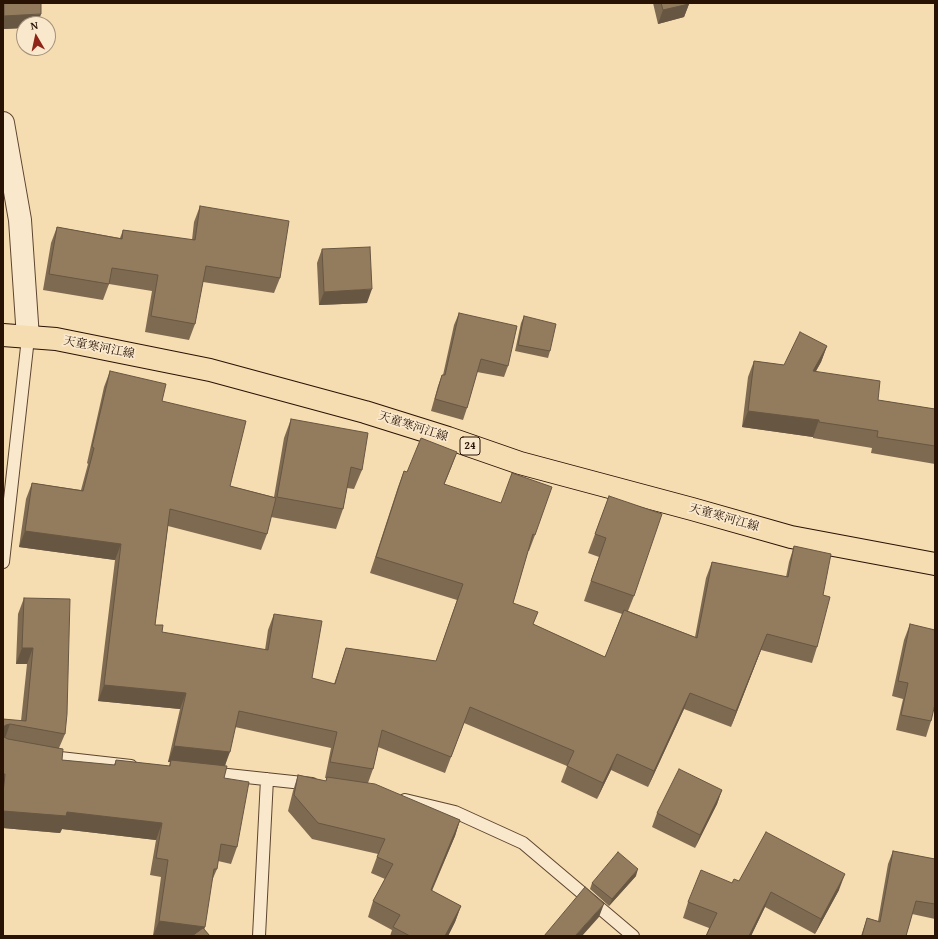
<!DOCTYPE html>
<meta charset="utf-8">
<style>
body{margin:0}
#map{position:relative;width:938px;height:939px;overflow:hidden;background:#f6dcb1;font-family:"Gentium Book Plus",serif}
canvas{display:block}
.frame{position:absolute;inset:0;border:4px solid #281204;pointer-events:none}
.north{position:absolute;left:16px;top:16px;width:40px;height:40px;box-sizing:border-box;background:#f9e8cc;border:1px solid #a5927c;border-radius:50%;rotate:351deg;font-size:11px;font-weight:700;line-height:16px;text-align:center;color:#281204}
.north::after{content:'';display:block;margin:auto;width:14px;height:18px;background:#8f2418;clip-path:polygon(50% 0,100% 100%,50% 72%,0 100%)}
</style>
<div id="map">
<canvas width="938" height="939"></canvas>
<div class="frame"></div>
<div class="north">N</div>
</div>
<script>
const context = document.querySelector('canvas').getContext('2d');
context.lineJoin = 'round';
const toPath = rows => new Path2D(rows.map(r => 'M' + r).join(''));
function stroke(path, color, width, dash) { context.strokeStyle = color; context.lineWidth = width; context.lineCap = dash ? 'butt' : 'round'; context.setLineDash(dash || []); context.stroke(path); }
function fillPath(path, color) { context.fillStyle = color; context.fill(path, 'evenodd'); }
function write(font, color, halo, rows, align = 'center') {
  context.font = font + ' "Gentium Book Plus","Noto Serif JP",serif'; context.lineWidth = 3.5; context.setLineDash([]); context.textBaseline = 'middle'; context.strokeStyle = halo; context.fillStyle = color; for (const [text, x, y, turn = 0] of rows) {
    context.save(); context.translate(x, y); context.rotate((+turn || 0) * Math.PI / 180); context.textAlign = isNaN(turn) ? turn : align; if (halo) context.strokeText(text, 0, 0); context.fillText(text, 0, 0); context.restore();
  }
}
const lane = toPath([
 [3,562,28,338],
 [47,756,60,758,131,766],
 [209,773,312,784],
 [405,800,455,812,523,843,633,936],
 [259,936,267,779]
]);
const street = toPath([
 [3,123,20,220,28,338]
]);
const primary = toPath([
 [3,335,56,339,210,370,365,412,448,438,520,463,692,509,791,537,935,564]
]);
stroke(lane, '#5c442f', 14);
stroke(street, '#5c442f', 24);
stroke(primary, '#281204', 24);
stroke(lane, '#f9e8cc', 12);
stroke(street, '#f9e8cc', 22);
stroke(primary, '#f6dcb1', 22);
fillPath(toPath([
 [3,3,41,3,24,28,3,29],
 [653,3,689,3,689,4,684,17,658,24],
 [200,206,280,278,274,293,203,282,195,324,189,340,145,332,152,291,109,284,103,300,43,290,51,243,57,227,120,238,123,230,192,240,194,222],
 [322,249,367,303,319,305,317,263],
 [459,313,508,366,504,377,477,372,467,408,463,420,431,411,438,386,442,375,443,375,454,325],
 [524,316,550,351,548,358,515,351,521,323],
 [827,346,821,362,816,371,878,400,935,409,935,464,871,453,872,448,813,438,813,437,742,427,748,377,754,361,784,365],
 [110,371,162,401,230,486,274,497,284,438,291,419,362,470,354,489,347,488,343,509,336,529,271,517,267,534,261,550,168,526,155,625,162,632,265,650,268,630,274,614,312,678,334,684,346,648,436,661,457,600,370,573,398,487,404,471,407,472,457,452,444,484,535,535,529,551,528,551,513,603,533,624,605,657,622,614,584,601,599,557,588,553,609,496,634,596,628,611,695,637,706,578,712,562,786,577,789,562,794,546,823,595,817,647,812,663,761,650,731,727,684,709,648,787,611,770,597,799,561,782,567,766,464,723,445,773,378,747,373,769,368,783,460,820,455,836,432,891,461,906,455,922,448,936,390,936,392,930,368,917,373,901,385,879,371,873,378,854,312,839,288,811,293,791,298,775,326,781,326,778,325,778,331,748,235,727,225,766,224,778,237,847,231,864,218,861,217,869,211,883,204,929,210,936,153,936,161,877,150,875,156,840,62,829,60,833,3,828,3,719,21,721,27,664,16,664,18,614,24,598,65,734,59,748,62,760,114,765,116,760,169,766,170,762,168,762,180,709,98,701,115,560,19,547,26,499,32,483,81,490,88,464,87,463,104,387],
 [910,624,931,721,926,737,896,730,903,699,892,696,904,640],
 [722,790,717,804,695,848,652,827,657,813],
 [893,851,935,859,935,919,912,914,906,936,861,936,867,918,878,921,888,864],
 [636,876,609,906,590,889,592,883],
 [739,881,839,890,815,934,765,907,751,936,706,936,709,928,683,918,688,902,732,883]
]), '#7e6a51');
fillPath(toPath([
 [689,4,684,17,658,24,663,10],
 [41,14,38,24,24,24,24,28,3,29,3,20,4,16],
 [372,289,367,303,319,305,324,292],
 [827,346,821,362,807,387,813,371],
 [748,411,819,420,813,437,742,427],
 [457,452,451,468,438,500,444,484],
 [25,531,121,544,115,560,19,547],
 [767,634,761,650,731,727,736,711],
 [22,648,33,648,27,664,16,664],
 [104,685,186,693,180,709,98,701],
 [690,693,684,709,648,787,654,771],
 [10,724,4,741,3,741,3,727,6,725],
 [174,746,230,752,224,768,168,762],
 [617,754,611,770,597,799,603,783],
 [722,790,717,804,695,848,700,835],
 [3,811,67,812,162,823,156,840,62,829,60,833,3,828],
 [460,820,455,836,425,906,431,890],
 [638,869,636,876,609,906,612,899],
 [845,874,839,890,815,934,821,919],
 [771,892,765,907,751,936,749,936],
 [604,904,599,917,582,936,575,936],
 [461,906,455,922,448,936,445,936],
 [159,921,205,927,202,936,153,936]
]), '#675642');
const building = toPath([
 [4,3,41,3,41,14,4,16,4,3],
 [661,3,689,3,689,4,663,10,661,3],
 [200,206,289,221,280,278,206,266,195,324,151,316,158,275,112,268,109,284,49,274,57,227,122,239,123,230,195,240,200,206],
 [370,247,372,289,324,292,322,249,370,247],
 [459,313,517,326,508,366,481,359,467,408,435,399,442,375,445,375,459,313],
 [524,316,556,324,550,351,518,345,524,316],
 [800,332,827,346,813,371,880,381,878,400,935,409,935,446,877,437,878,431,819,422,819,420,748,411,754,361,784,365,800,332],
 [110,371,166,384,162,401,246,421,230,486,276,498,267,534,170,509,155,625,163,625,162,632,268,650,274,614,322,621,312,678,335,684,346,648,436,661,463,584,376,557,404,471,407,472,421,438,457,452,444,484,501,503,512,473,552,487,535,535,533,534,513,603,538,612,533,624,605,657,624,610,697,638,712,562,788,577,794,546,831,554,823,595,830,597,817,647,767,634,736,711,690,693,654,771,617,754,603,783,567,766,574,751,470,707,451,757,382,730,373,769,330,762,337,732,239,711,230,752,174,746,186,693,104,685,121,544,25,531,32,483,83,491,94,448,92,447,110,371],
 [291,419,368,433,362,470,351,467,343,509,277,497,291,419],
 [609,496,662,514,634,596,591,581,606,538,595,534,609,496],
 [24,598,70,599,67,714,65,734,10,724,6,725,3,727,3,719,26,721,33,648,22,648,24,598],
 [910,624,935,630,935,704,931,721,901,715,908,683,898,681,910,624],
 [3,735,4,737,8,739,63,749,62,760,115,765,116,760,170,766,171,760,227,766,224,778,249,782,237,847,221,844,217,869,214,869,205,927,159,921,168,860,156,858,162,823,67,812,66,816,3,811,3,793,5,774,3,774,3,735],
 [679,769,722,790,700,835,657,813,679,769],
 [298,775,326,781,327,777,375,784,460,820,431,890,461,906,445,936,410,936,393,927,400,915,373,901,393,864,377,857,385,839,318,823,294,795,298,775],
 [766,832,845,874,821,919,771,892,749,936,706,936,717,913,688,902,701,870,732,883,734,879,739,881,766,832],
 [893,851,935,859,935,904,916,901,906,936,862,936,867,918,880,922,893,851],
 [618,852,638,869,612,899,592,883,618,852],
 [585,887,604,904,575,936,544,936,585,887],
 [203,928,210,936,192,936,203,928]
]);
fillPath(building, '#937b5e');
stroke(building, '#675642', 1);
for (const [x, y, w] of [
 [470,446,20]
]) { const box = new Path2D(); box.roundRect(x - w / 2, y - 9, w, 18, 3); context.fillStyle = '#f9e8cc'; context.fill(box); stroke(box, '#281204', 1); }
write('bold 11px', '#281204', null, [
 ["24",470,446]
]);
write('12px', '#281204', '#f9e8cc', [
 ["天童寒河江線",99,348,11],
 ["天童寒河江線",413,427,18],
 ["天童寒河江線",724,518,16]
]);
</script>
